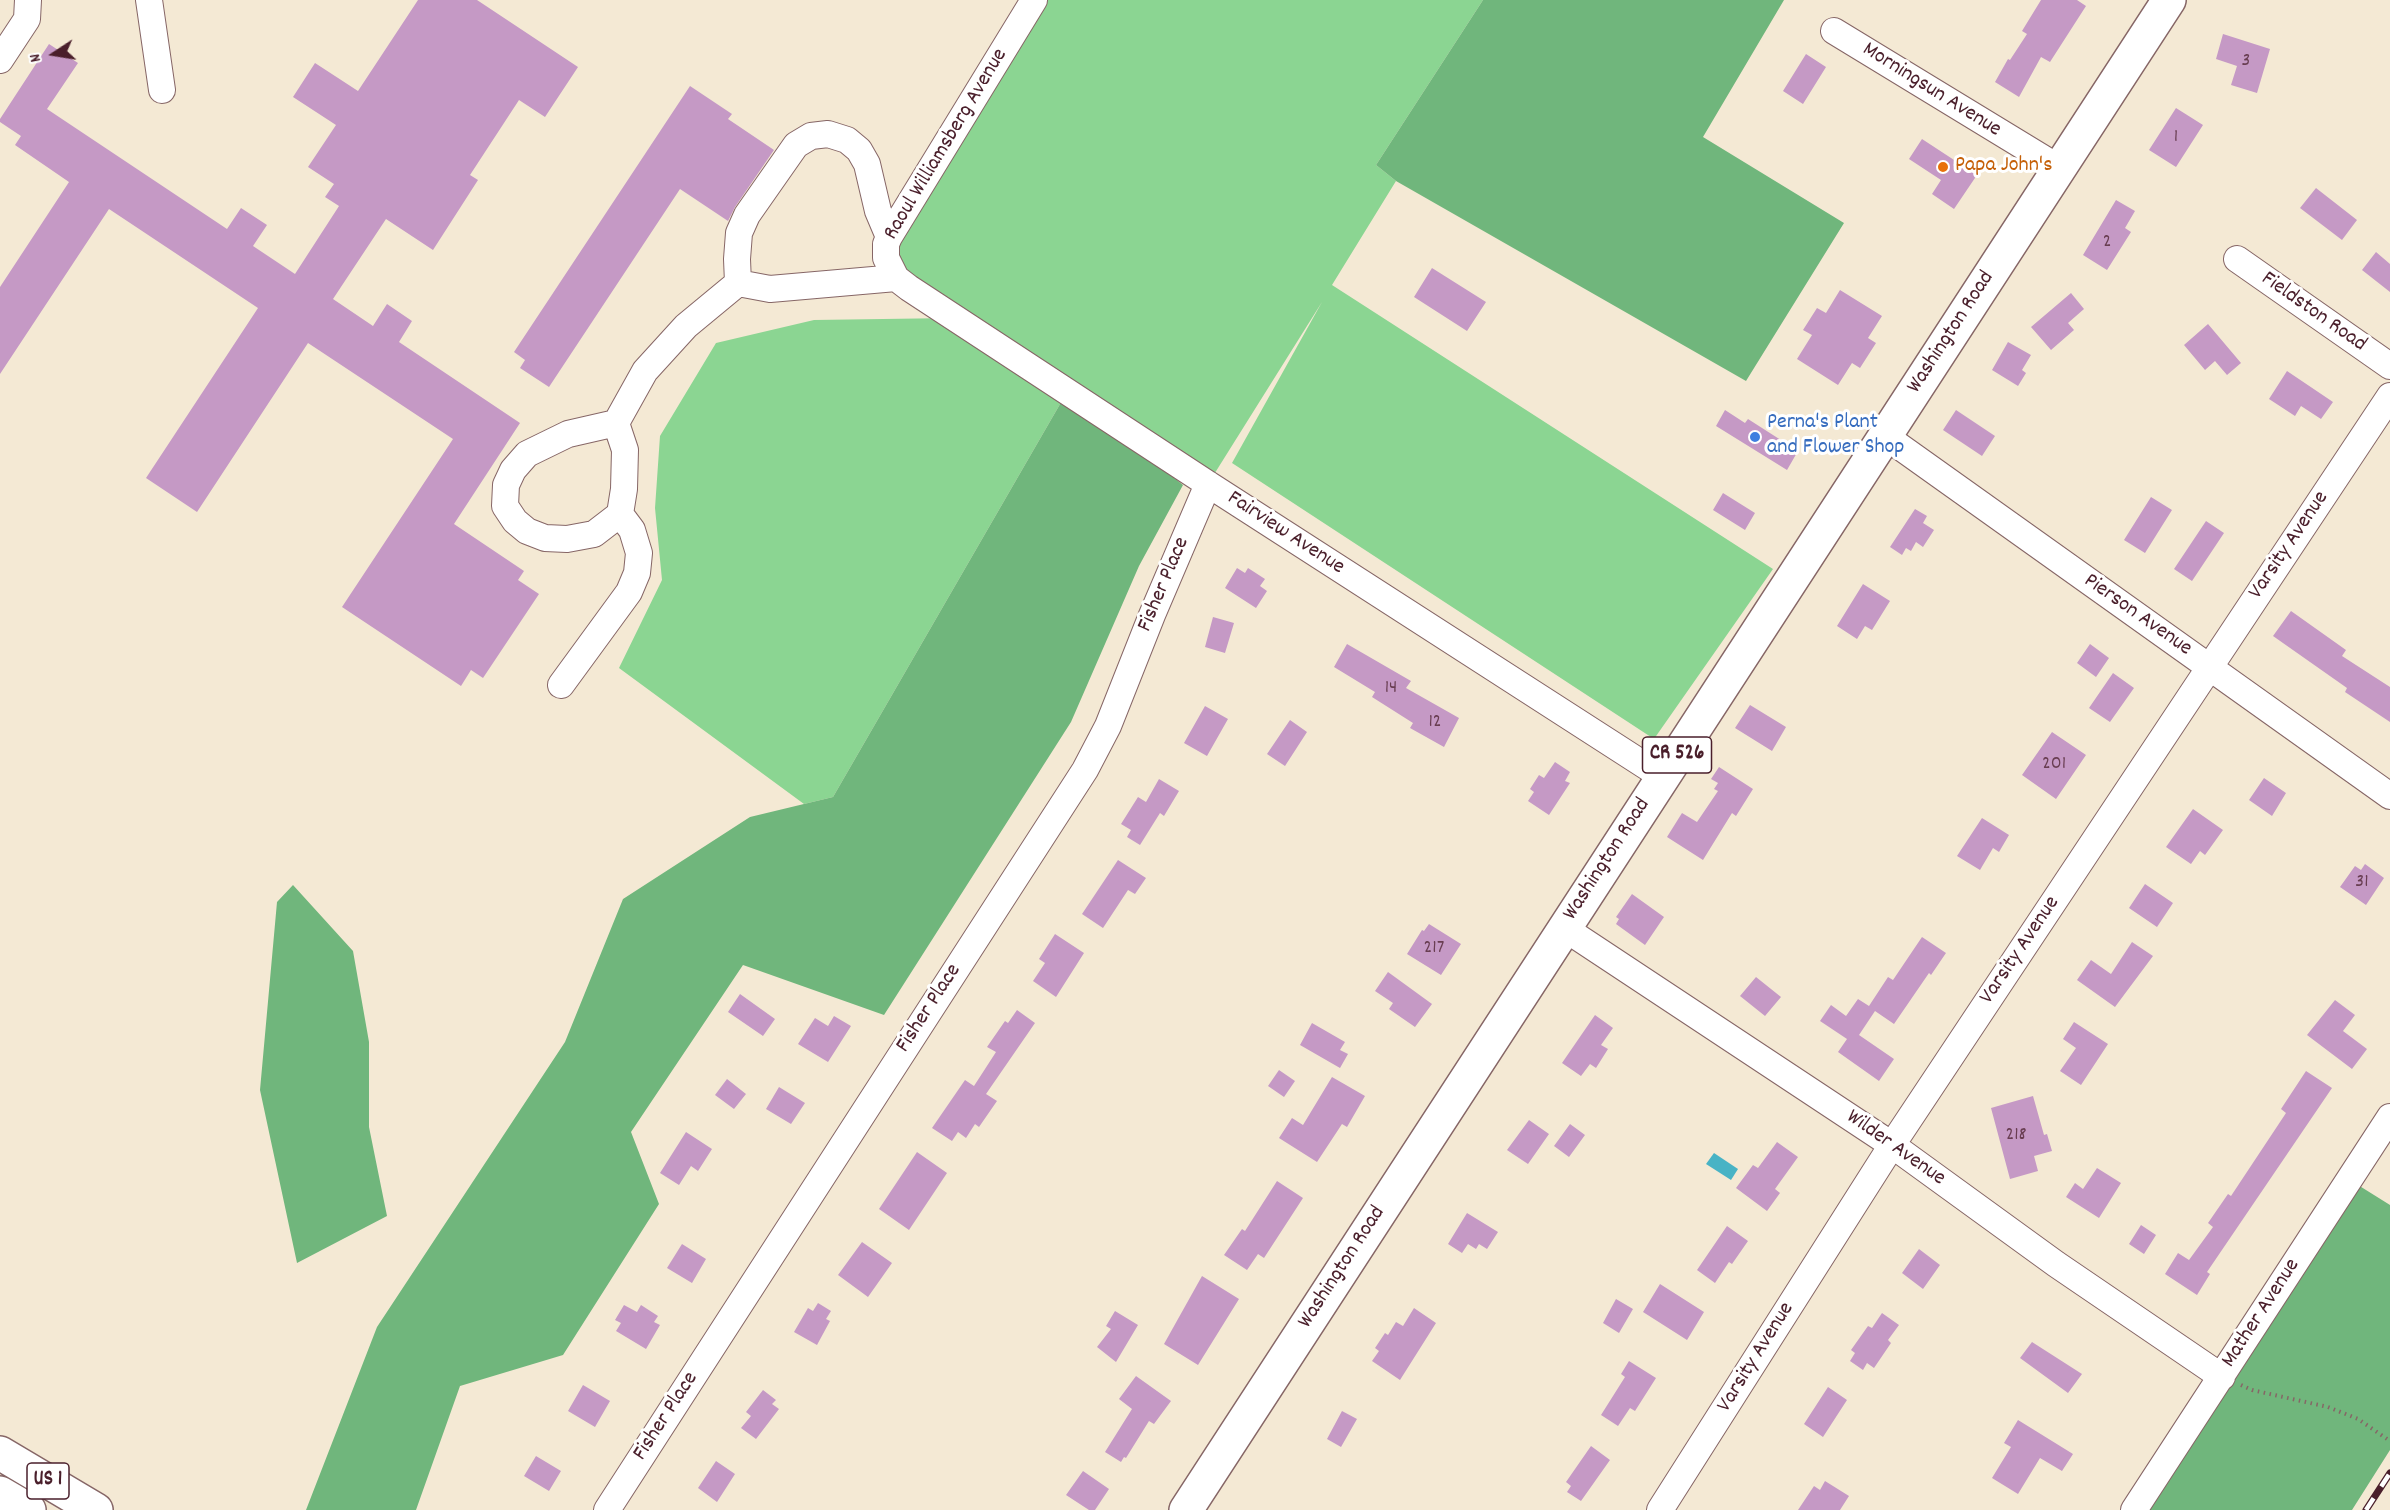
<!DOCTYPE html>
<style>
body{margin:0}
#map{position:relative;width:2390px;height:1510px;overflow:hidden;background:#f4e9d4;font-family:Dekko,sans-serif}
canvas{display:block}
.north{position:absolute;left:24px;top:24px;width:60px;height:60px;-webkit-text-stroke:4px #fff;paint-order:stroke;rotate:258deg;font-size:16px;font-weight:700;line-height:24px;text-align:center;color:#4a1f2b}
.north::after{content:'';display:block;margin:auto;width:21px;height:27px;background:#4a1f2b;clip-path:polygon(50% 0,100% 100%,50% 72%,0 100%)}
</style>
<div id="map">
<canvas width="2390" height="1510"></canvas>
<div class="north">N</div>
</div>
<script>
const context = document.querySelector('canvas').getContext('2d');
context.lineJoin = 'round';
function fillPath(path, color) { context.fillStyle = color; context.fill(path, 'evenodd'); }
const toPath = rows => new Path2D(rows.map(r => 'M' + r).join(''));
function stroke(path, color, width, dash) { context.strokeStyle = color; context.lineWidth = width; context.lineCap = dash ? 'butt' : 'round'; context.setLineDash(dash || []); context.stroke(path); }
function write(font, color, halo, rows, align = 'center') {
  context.font = font + ' Dekko,sans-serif'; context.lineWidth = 6; context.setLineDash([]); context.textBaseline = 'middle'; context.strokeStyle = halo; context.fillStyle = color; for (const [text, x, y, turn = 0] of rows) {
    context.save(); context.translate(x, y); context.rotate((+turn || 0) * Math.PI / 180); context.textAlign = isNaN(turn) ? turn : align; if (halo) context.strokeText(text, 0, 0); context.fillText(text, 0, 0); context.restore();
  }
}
fillPath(toPath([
 [1029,0,1483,0,1376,165,1396,181,1332,285,1773,569,1654,739,1232,463,1322,302,1208,484,1067,392,833,797,804,804,619,668,662,580,655,508,660,436,716,343,814,320,952,318,889,265]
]), '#8bd592');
fillPath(toPath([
 [1483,0,1784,0,1703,137,1844,223,1746,381,1396,181,1376,165],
 [1067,392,1183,485,1139,566,1071,722,884,1015,743,965,631,1132,659,1204,563,1355,460,1386,416,1510,306,1510,377,1327,565,1042,623,899,750,817,833,797],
 [293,885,353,951,369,1042,369,1127,387,1216,297,1263,260,1090,277,902],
 [2358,1185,2390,1205,2390,1450,2352,1510,2146,1510]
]), '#70b67c');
fillPath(toPath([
 [1714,1153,1738,1169,1731,1180,1706,1164]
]), '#48b3c5');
fillPath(toPath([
 [418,0,477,0,578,67,545,117,519,100,470,175,478,180,433,250,386,219,333,299,373,326,387,304,412,321,399,342,520,423,454,524,524,571,518,580,539,594,483,678,471,670,461,686,342,607,453,439,308,343,197,512,146,478,258,308,109,209,0,374,0,287,69,182,15,145,21,136,0,122,0,119,49,44,78,63,47,109,227,229,241,208,267,225,253,246,295,274,339,206,325,197,334,184,308,167,336,125,293,97,315,63,358,91],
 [2041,0,2077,0,2086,6,2050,62,2041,57,2019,97,1995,82,2008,59,2010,60,2027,34,2022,31],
 [2223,34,2270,49,2257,93,2231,85,2237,66,2216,59],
 [1806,54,1826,67,1803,104,1783,91],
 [690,86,732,114,728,119,774,150,735,207,728,221,680,189,549,387,520,368,525,360,514,352],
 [2176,108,2203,125,2176,167,2149,150],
 [1922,139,1977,175,1954,209,1932,194,1941,180,1909,159],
 [2316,188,2357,220,2342,240,2300,208],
 [2116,200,2135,211,2125,228,2131,232,2107,270,2083,255],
 [2376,252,2390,264,2390,292,2362,270],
 [1432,268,1486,302,1467,331,1414,297],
 [1840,290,1882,316,1868,338,1876,343,1860,368,1852,363,1838,385,1797,359,1812,335,1803,330,1817,308,1826,313],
 [2071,293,2084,309,2068,323,2074,330,2051,350,2031,327],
 [2208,324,2241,363,2227,375,2215,361,2205,370,2184,345],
 [2008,342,2031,355,2022,370,2026,373,2018,386,1992,370],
 [2287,371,2333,402,2321,419,2301,406,2295,416,2269,399],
 [1725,410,1745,423,1748,419,1798,451,1787,470,1716,426],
 [1956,410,1995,436,1982,456,1943,430],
 [1723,493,1755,513,1745,530,1713,510],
 [2151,497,2172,510,2145,553,2124,540],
 [1915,509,1927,516,1923,523,1934,530,1923,547,1916,542,1911,551,1906,548,1902,555,1890,547],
 [2206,521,2224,533,2192,581,2174,569],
 [1237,568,1245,573,1248,568,1265,579,1260,586,1267,591,1256,608,1225,588],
 [1863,584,1890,601,1872,630,1865,626,1857,639,1837,626],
 [2291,611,2346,650,2342,656,2390,687,2390,722,2345,692,2347,688,2273,636],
 [1213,617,1234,623,1225,653,1205,647],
 [1347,644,1411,681,1406,688,1459,718,1444,747,1410,728,1413,723,1372,697,1375,692,1334,667],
 [2090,644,2109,658,2096,677,2077,663],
 [2113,673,2134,688,2110,722,2089,708],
 [1750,705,1786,727,1772,751,1735,728],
 [1205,706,1228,719,1207,756,1184,743],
 [1290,720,1307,732,1285,766,1267,754],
 [2052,732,2086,755,2056,799,2022,775],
 [1555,762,1570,772,1565,781,1570,783,1549,815,1528,801,1534,792,1530,789,1539,775,1544,778],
 [1719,767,1753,789,1736,816,1732,813,1703,860,1667,837,1682,813,1697,822,1718,791,1714,789,1718,783,1711,779],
 [2264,778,2286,793,2272,816,2249,800],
 [1159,779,1179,791,1164,816,1160,813,1140,845,1127,837,1131,830,1121,824,1138,797,1146,802],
 [2193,809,2223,830,2205,855,2200,851,2191,864,2166,847],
 [1982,818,2009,835,1999,852,1993,848,1980,870,1957,856],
 [1118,860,1146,878,1135,894,1128,890,1103,928,1082,914],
 [2365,864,2384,878,2366,905,2340,887,2355,866,2361,870],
 [2145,884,2173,903,2157,927,2129,908],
 [1632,894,1664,917,1645,945,1616,924,1619,919,1616,917],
 [1429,924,1461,944,1441,975,1407,954,1422,930,1424,931],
 [1055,934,1084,953,1056,997,1033,981,1045,963,1039,959],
 [1922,937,1946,953,1931,975,1929,973,1894,1024,1875,1011,1859,1035,1894,1059,1879,1081,1838,1052,1847,1039,1820,1021,1831,1005,1846,1016,1858,999,1869,1006,1888,977,1893,980],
 [2132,942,2153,956,2115,1007,2077,980,2091,960,2111,974],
 [1388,972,1432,1004,1415,1027,1389,1009,1393,1003,1375,991],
 [1756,977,1781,997,1765,1016,1740,996],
 [740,994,775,1019,763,1036,728,1012],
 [2335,1000,2355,1015,2343,1031,2367,1049,2352,1069,2307,1035],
 [1017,1010,1035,1023,986,1094,997,1101,979,1127,975,1124,966,1138,958,1132,952,1141,932,1128,965,1080,974,1086,996,1052,987,1047,1005,1021,1008,1023],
 [1595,1015,1613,1028,1601,1045,1608,1049,1596,1068,1590,1064,1581,1076,1562,1063],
 [834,1016,851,1026,828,1062,798,1044,815,1018,828,1026],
 [2074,1022,2108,1044,2081,1085,2060,1071,2076,1048,2063,1039],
 [1312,1023,1345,1042,1340,1050,1348,1054,1340,1068,1300,1045],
 [1279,1070,1295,1081,1284,1097,1268,1086],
 [2306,1071,2332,1088,2207,1272,2210,1274,2197,1295,2165,1274,2178,1253,2189,1260,2213,1227,2208,1223,2228,1194,2231,1196,2286,1113,2281,1109],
 [1332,1077,1365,1096,1347,1127,1342,1124,1317,1162,1279,1138,1292,1118,1303,1125],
 [727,1079,746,1094,734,1109,715,1095],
 [779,1087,805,1103,791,1124,766,1109],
 [2033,1096,2044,1135,2047,1134,2052,1151,2034,1156,2038,1171,2010,1179,1991,1108],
 [1529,1120,1549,1134,1528,1164,1507,1150],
 [1570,1124,1585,1135,1569,1157,1554,1146],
 [686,1132,712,1149,698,1171,691,1166,679,1185,660,1173],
 [1777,1142,1798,1157,1775,1189,1780,1193,1767,1211,1736,1188,1753,1165,1758,1168],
 [917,1152,947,1173,909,1230,879,1209],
 [2097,1168,2121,1183,2099,1218,2066,1197,2075,1183,2083,1189],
 [1277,1181,1303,1198,1264,1258,1258,1254,1247,1270,1224,1255,1242,1229,1245,1231],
 [1467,1213,1498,1232,1487,1249,1479,1244,1476,1249,1468,1244,1462,1253,1448,1244],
 [2141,1225,2156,1235,2144,1254,2129,1244],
 [1727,1226,1748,1241,1732,1264,1729,1262,1715,1283,1697,1270],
 [862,1242,892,1263,868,1297,838,1275],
 [682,1244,706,1259,692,1283,667,1268],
 [1919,1249,1940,1265,1923,1289,1902,1273],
 [1202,1276,1239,1299,1198,1365,1164,1344],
 [1660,1284,1704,1312,1687,1340,1643,1312],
 [1616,1299,1633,1309,1619,1333,1603,1323],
 [818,1303,831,1311,826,1319,830,1321,817,1345,794,1332,808,1308,813,1311],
 [624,1305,637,1312,641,1305,658,1316,654,1322,660,1325,646,1349,616,1331,621,1323,615,1320],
 [1414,1308,1436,1323,1400,1380,1372,1361,1379,1351,1375,1348,1385,1333,1388,1335,1396,1322,1403,1326],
 [1115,1311,1138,1325,1116,1362,1097,1347,1111,1329,1106,1326],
 [1882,1313,1899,1325,1888,1340,1891,1343,1874,1368,1867,1363,1863,1370,1850,1361,1855,1353,1851,1350,1868,1326,1872,1328],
 [2032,1342,2082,1374,2068,1393,2020,1358],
 [1629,1361,1656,1378,1635,1411,1630,1408,1618,1426,1601,1415,1625,1377,1621,1374],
 [1136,1376,1171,1401,1154,1424,1149,1421,1126,1458,1124,1457,1121,1462,1105,1452,1132,1409,1119,1399],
 [583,1385,610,1401,595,1427,568,1411],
 [1828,1387,1847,1400,1823,1437,1804,1424],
 [763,1390,776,1400,772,1404,779,1409,756,1439,741,1428,751,1416,746,1412],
 [1342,1411,1357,1419,1341,1447,1327,1439],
 [2018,1420,2073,1454,2062,1471,2040,1458,2018,1494,1992,1478,2011,1447,2004,1443],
 [1591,1446,1610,1460,1581,1501,1567,1492,1571,1486,1566,1482],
 [536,1456,561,1471,549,1491,524,1476],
 [716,1461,735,1474,717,1502,698,1488],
 [1083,1471,1109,1489,1095,1510,1089,1510,1066,1495],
 [1825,1481,1849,1496,1840,1510,1798,1510,1814,1486,1820,1490]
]), '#c599c5');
const minor = toPath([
 [149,0,162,90],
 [1034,0,889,237,886,244,886,258,896,278,909,288,1208,484,1663,777],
 [1834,31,2059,168],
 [0,60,27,19,28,0],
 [2237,259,2390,366],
 [738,283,737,259,739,233,747,215,796,145,811,136,828,134,847,140,859,150,867,164,878,211,889,237],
 [616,423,568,434,527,454,513,470,506,485,505,506,515,521,527,531,545,538,567,539,594,534,620,514],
 [1885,436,2390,796],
 [561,685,629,592,637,573,639,553,632,530,620,514,624,489,625,450,616,423,645,371,686,326,738,283,770,289,896,278],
 [1564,928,1892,1145,2056,1264,2222,1377],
 [607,1510,1085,770,1108,726,1152,615,1208,484],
 [1660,1510,1892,1145,2390,396],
 [2134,1510,2390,1117]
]);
const major = toPath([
 [1186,1510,2169,0]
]);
const highway = toPath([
 [0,1453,96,1510],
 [0,1493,29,1510]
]);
stroke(minor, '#866666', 28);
stroke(major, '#866666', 36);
stroke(highway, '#866666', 36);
stroke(toPath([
 [2241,1385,2252,1390,2328,1407,2358,1419,2390,1441]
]), '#866666', 4, [1.5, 4.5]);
stroke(minor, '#fff', 26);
stroke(major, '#fff', 33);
stroke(highway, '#fff', 33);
const rail = toPath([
 [2366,1510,2390,1473]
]);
stroke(rail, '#4a1f2b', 7);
stroke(rail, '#fff', 4.5, [14]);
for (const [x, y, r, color] of [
 [1943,167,6,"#e8710a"],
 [1755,437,6,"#3f7fe0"]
]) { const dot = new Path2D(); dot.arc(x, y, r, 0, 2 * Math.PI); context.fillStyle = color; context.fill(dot); stroke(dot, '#fff', 2); }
write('20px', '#693e52', null, [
 ["3",2246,62],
 ["1",2176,138],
 ["2",2107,243],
 ["14",1391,689],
 ["12",1435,723],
 ["201",2054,765],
 ["31",2362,883],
 ["217",1434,949],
 ["218",2016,1136]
]);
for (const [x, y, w] of [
 [1677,755,69],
 [48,1481,42]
]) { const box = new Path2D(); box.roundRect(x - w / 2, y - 18, w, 36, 4.5); context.fillStyle = '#fff'; context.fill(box); stroke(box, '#4a1f2b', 1.5); }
write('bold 21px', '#4a1f2b', null, [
 ["CR 526",1677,755],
 ["US 1",48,1481]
]);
write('22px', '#4a1f2b', '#fff', [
 ["Morningsun Avenue",1931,91,32],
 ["Raoul Williamsberg Avenue",947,145,-59],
 ["Fieldston Road",2313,313,35],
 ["Washington Road",1952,333,-57],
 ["Fairview Avenue",1285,534,33],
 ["Varsity Avenue",2290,546,-56],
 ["Fisher Place",1165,585,-67],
 ["Pierson Avenue",2137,616,35],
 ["Washington Road",1608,860,-57],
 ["Varsity Avenue",2021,951,-56],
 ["Fisher Place",930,1009,-57],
 ["Wilder Avenue",1895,1149,35],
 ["Washington Road",1343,1268,-57],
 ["Mather Avenue",2262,1314,-57],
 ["Varsity Avenue",1757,1358,-58],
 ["Fisher Place",667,1417,-57]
]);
write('22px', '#c56008', '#fff', [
 ["Papa John's",1955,167]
], 'left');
write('22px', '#366cbe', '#fff', [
 ["Perna's Plant",1767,424],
 ["and Flower Shop",1767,449]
], 'left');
</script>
